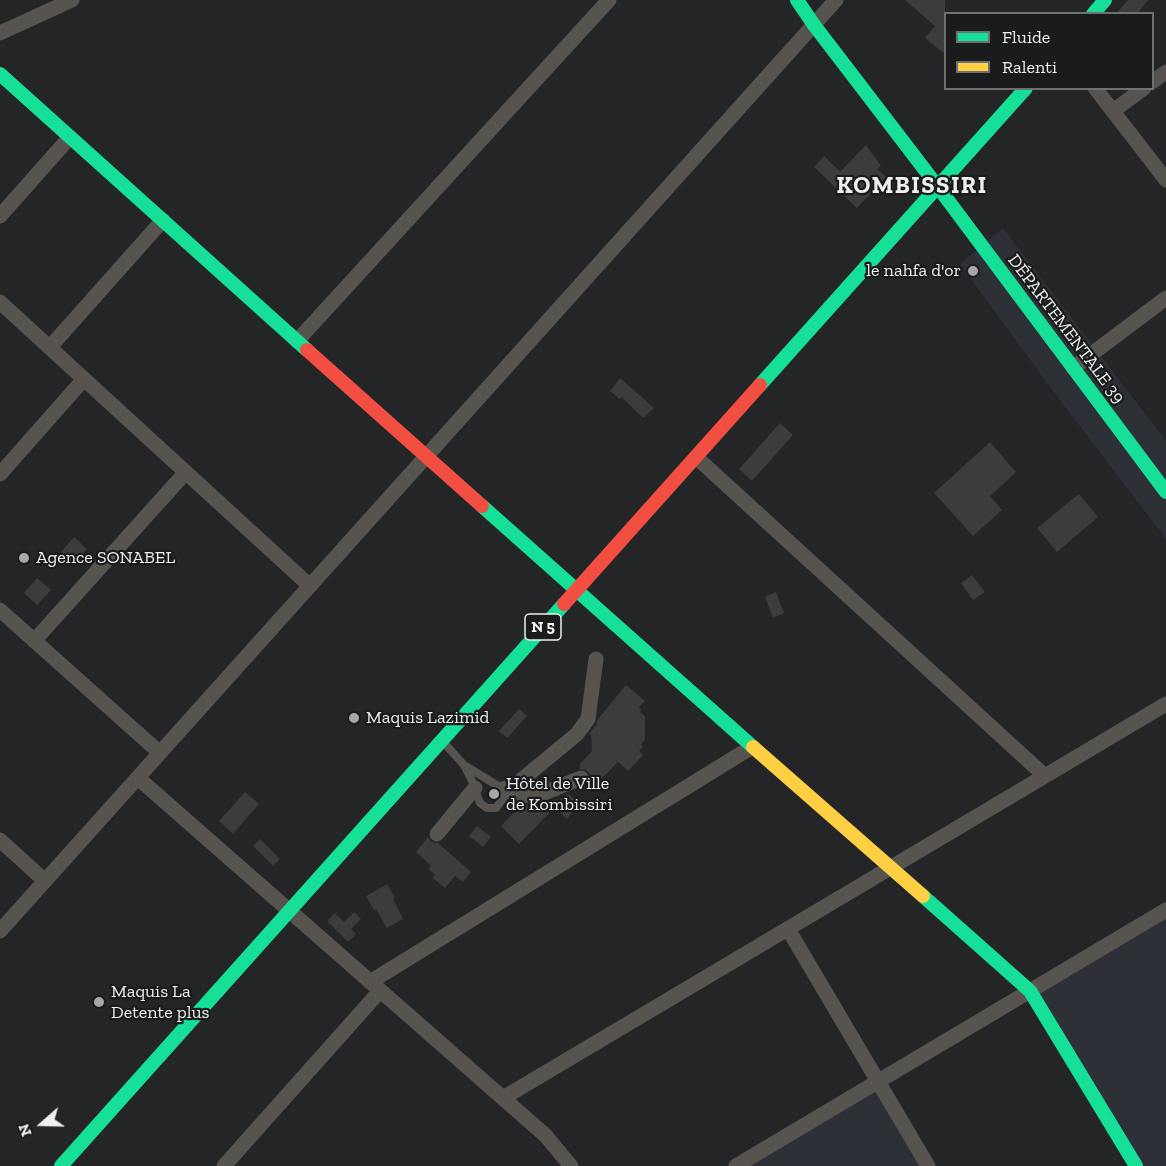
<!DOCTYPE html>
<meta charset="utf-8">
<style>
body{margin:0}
#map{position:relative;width:1166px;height:1166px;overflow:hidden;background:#242526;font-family:"Zilla Slab",serif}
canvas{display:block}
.legend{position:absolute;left:944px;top:12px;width:210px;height:78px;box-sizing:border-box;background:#1a1b1d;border:2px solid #6f7071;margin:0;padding:8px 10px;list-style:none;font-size:18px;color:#eeeff0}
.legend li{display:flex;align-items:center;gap:12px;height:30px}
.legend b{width:30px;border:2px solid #6f7071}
.north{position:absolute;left:12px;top:1094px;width:60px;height:60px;-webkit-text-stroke:4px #1a1b1d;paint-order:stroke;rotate:250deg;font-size:16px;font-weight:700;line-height:24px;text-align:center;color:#eeeff0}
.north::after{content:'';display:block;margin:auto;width:21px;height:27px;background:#eeeff0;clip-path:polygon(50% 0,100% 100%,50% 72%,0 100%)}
</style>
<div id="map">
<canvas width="1166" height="1166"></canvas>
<ul class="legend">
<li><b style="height:8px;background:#16e098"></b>Fluide</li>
<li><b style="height:8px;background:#ffcf43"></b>Ralenti</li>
</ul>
<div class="north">N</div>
</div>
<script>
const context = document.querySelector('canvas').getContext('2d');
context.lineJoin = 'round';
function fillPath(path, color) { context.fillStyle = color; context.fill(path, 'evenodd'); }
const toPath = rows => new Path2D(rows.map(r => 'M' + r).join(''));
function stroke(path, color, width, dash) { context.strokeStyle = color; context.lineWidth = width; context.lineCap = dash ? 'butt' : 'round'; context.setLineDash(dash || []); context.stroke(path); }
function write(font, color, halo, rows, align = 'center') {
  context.font = font + ' "Zilla Slab",serif'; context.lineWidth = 4.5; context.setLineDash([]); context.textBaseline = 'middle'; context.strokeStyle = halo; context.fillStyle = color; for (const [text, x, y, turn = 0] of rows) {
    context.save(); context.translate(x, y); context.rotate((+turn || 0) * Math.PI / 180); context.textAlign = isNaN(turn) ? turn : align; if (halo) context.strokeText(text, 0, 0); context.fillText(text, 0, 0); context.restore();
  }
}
fillPath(toPath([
 [1003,228,1166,441,1166,539,1050,387,960,264],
 [1166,910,1166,1166,1136,1166,1030,991],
 [878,1082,928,1166,736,1166]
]), '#2d3036');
fillPath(toPath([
 [905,0,945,0,945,54,925,38,935,26],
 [1128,0,1148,0,1137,14,1116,14],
 [866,145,881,166,877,169,886,177,857,208,814,167,824,156,840,172],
 [620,378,654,408,643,418,622,397,620,399,610,391],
 [780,423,793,435,752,481,739,469],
 [990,442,1016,472,990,496,1002,510,973,536,934,493],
 [1079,494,1098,517,1057,552,1037,528],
 [74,537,87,549,73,564,61,552],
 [972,575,985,592,973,600,961,583],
 [37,578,51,590,37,605,24,593],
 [776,592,784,613,773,618,765,597],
 [626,685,645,701,639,707,641,710,640,712,645,716,645,739,641,745,643,746,639,751,643,755,628,771,618,762,599,781,589,782,591,779,590,774,586,770,579,769,580,764,592,751,591,735,589,734,596,725,598,719],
 [519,709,527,716,507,738,499,731],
 [245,792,259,804,233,834,219,821],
 [568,794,580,803,567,819,554,808,519,844,501,826,522,804,536,808,556,799,559,801,564,795],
 [477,826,491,837,483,847,469,836],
 [428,837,431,842,438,843,471,872,463,882,455,876,445,888,433,878,435,875,429,869,431,866,416,852],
 [260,839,280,859,273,866,253,846],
 [387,884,395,898,393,899,403,919,387,928,376,909,374,910,366,896],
 [354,912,361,919,351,929,356,934,348,942,327,921,335,913,344,922]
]), '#3b3c3d');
stroke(toPath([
 [445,744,464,765,472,781,480,803,487,808,496,808,505,796,503,789,464,765]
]), '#57534e', 8);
stroke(toPath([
 [0,33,72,0],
 [1152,82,1166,72],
 [1095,88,1166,180],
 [1113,111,1144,88],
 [0,216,70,137],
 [0,302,310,586],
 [297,341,609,0],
 [50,347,163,220],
 [1073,368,1166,298],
 [696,457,1045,776],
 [0,474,84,379],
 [0,610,160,753],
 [34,641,186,472],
 [138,778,545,1135,571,1166],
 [503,789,514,786,577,734,588,719,596,659],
 [503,789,534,797,581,778],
 [437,834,475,788],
 [0,840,45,881],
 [788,929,928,1166],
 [0,931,836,0],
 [370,982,752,747],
 [503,1098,1166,704],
 [224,1166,380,991],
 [736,1166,1166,910]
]), '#57534e', 15);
stroke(toPath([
 [797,0,814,25,938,187,1166,492],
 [1093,14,1105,0],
 [0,74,307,350],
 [760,385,1026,88],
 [482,506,753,747],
 [923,896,1030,991,1136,1166],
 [61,1166,564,604]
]), '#16e098', 14);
stroke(toPath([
 [753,747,923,896]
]), '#ffcf43', 14);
stroke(toPath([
 [307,350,482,506],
 [564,604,760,385]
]), '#f24e42', 14);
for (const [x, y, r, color] of [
 [973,271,6,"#a7a8a9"],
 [24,558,6,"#a7a8a9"],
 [354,718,6,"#a7a8a9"],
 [494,794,6,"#a7a8a9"],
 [99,1002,6,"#a7a8a9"]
]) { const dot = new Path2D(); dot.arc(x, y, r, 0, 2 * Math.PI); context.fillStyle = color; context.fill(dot); stroke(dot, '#1a1b1d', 2); }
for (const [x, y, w] of [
 [543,627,36]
]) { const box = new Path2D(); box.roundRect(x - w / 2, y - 13, w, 26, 4.5); context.fillStyle = '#1a1b1d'; context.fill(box); stroke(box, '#eeeff0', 1.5); }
write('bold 16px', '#eeeff0', null, [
 ["N 5",543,627]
]);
write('18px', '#eeeff0', '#1a1b1d', [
 ["le nahfa d'or",961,271,"right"],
 ["Agence SONABEL",36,558],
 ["Maquis Lazimid",366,718],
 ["Hôtel de Ville",506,784],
 ["de Kombissiri",506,805],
 ["Maquis La",111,992],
 ["Detente plus",111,1013]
], 'left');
write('18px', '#eeeff0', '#1a1b1d', [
 ["DÉPARTEMENTALE 39",1066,329,53]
]);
context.letterSpacing = '1.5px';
write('bold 24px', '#eeeff0', '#1a1b1d', [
 ["KOMBISSIRI",912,186]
]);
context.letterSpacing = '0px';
</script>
